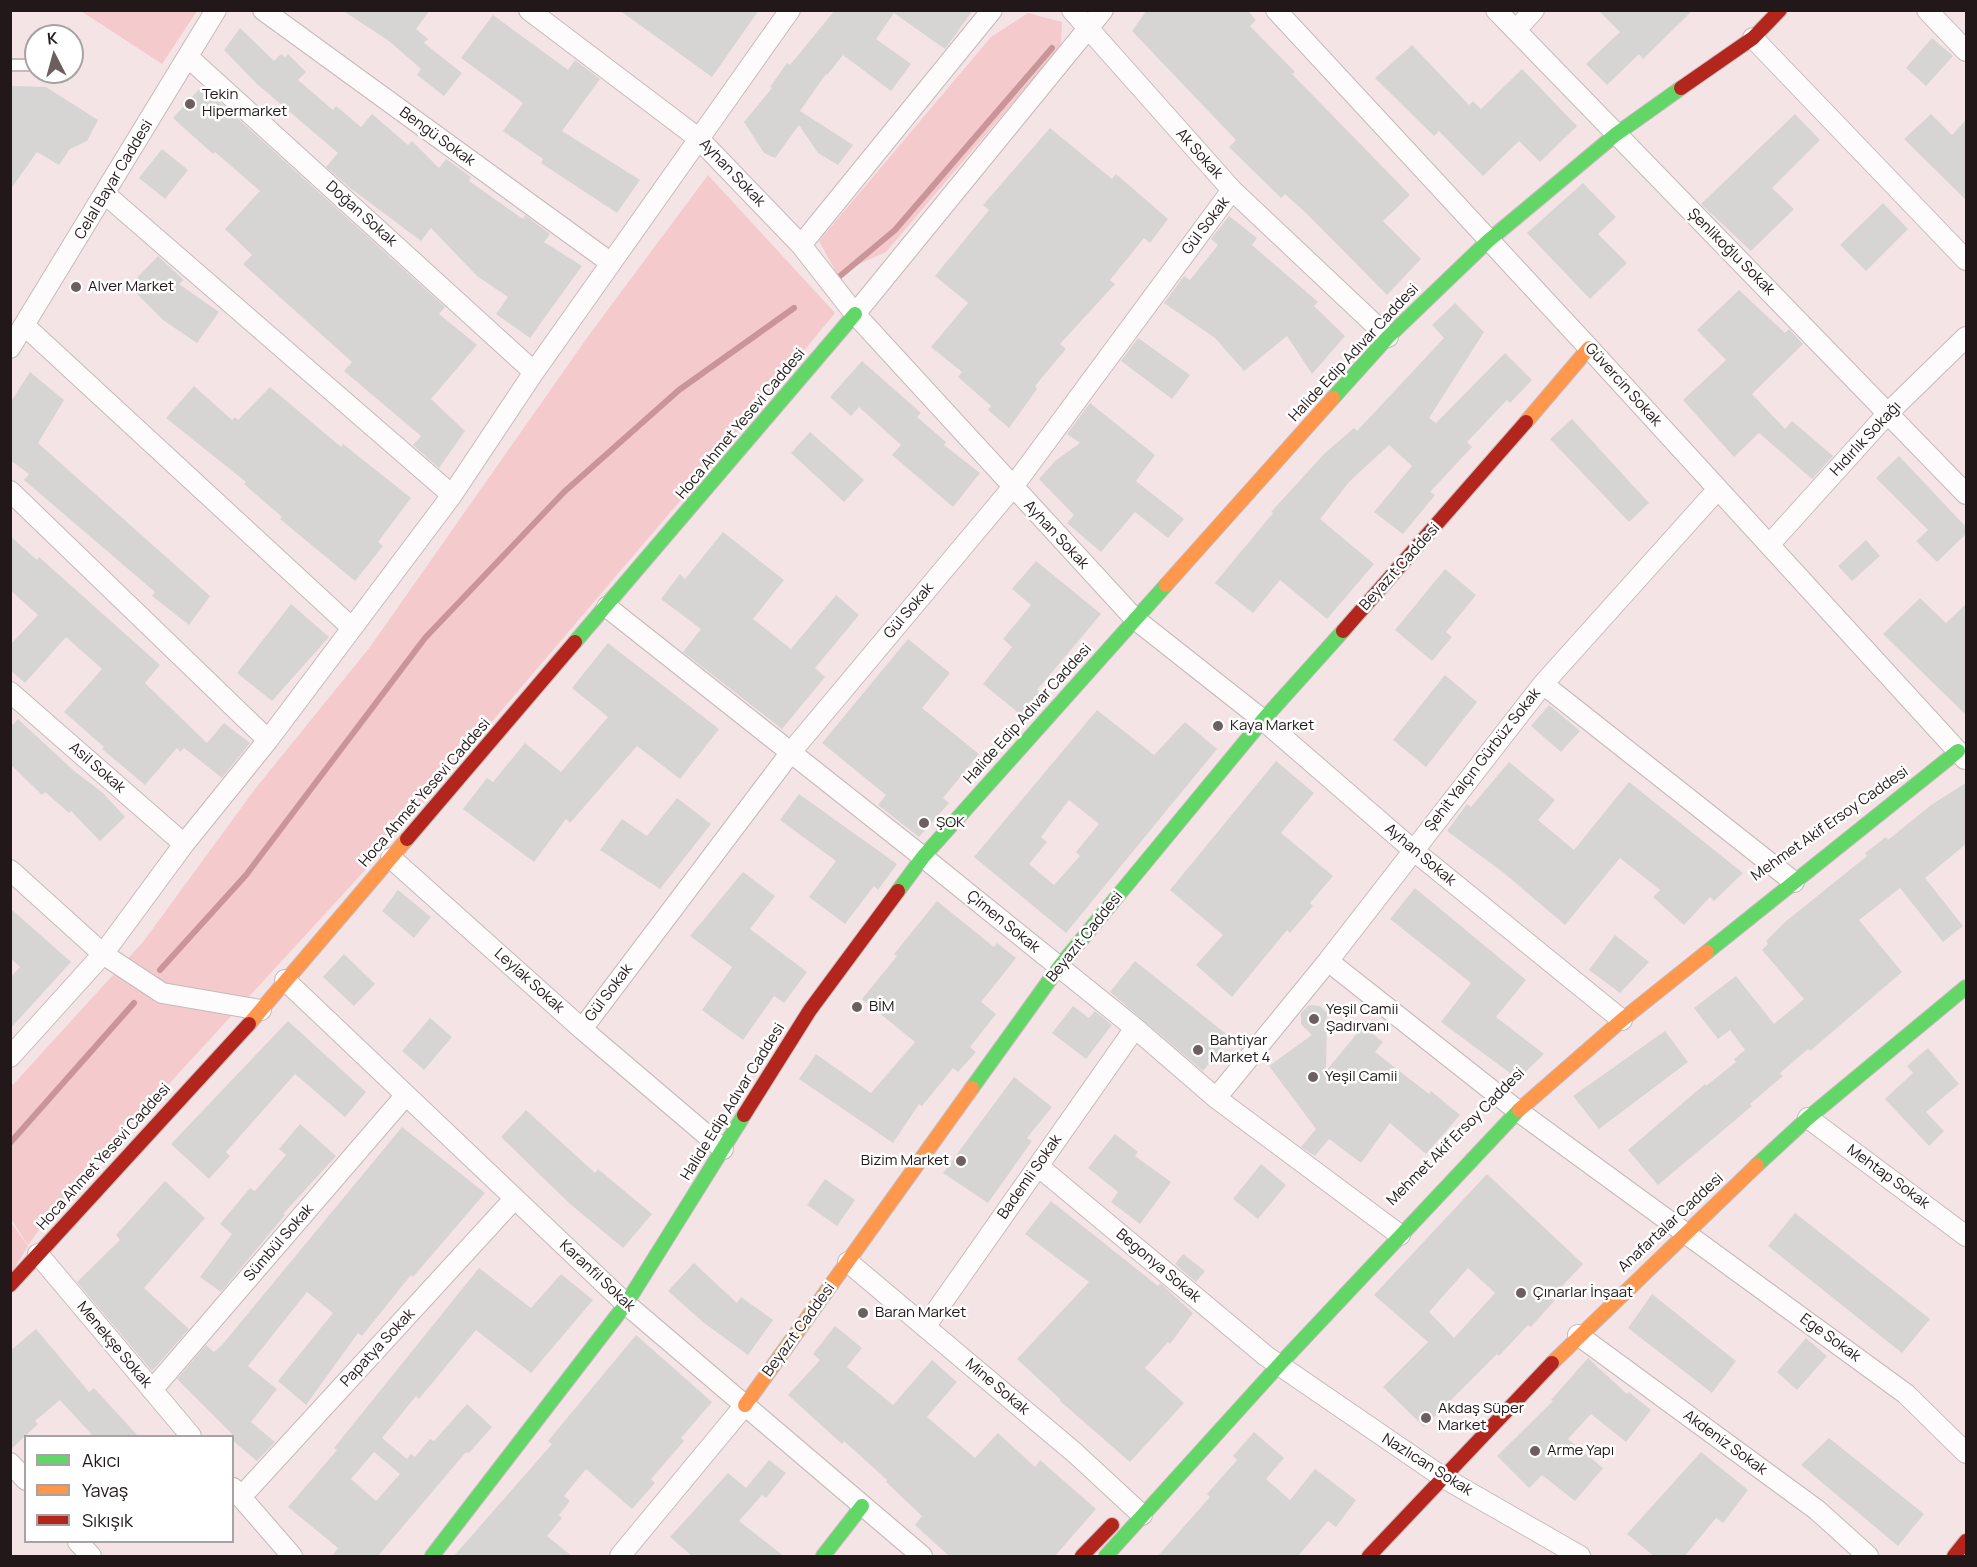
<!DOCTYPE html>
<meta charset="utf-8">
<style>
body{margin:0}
#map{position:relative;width:1977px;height:1567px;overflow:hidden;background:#f4e4e5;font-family:Manrope,sans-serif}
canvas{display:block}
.frame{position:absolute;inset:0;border:12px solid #221819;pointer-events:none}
.legend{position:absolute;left:24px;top:1435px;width:210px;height:108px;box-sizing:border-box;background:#fff;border:2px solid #a7a3a3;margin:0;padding:8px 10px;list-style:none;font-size:18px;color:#221819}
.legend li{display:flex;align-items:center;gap:12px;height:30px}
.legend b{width:30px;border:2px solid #a7a3a3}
.north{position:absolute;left:24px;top:24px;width:60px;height:60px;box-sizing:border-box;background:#fff;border:2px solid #a7a3a3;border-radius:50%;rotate:354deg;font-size:16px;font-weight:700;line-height:24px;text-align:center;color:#221819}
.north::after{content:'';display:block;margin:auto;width:21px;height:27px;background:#6c5f60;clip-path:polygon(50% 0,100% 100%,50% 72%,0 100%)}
</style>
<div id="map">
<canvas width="1977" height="1567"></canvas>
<div class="frame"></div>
<ul class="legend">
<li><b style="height:8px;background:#63d668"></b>Akıcı</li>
<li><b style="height:8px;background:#ff974d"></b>Yavaş</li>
<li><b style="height:8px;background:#b3261e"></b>Sıkışık</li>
</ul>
<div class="north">K</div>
</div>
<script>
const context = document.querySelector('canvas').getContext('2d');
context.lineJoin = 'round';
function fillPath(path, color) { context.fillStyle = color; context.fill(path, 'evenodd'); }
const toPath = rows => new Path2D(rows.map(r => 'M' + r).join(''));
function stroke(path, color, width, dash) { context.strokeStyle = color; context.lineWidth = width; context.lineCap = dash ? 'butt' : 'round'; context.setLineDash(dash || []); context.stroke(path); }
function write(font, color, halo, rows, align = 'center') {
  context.font = font + ' Manrope,sans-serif'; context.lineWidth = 5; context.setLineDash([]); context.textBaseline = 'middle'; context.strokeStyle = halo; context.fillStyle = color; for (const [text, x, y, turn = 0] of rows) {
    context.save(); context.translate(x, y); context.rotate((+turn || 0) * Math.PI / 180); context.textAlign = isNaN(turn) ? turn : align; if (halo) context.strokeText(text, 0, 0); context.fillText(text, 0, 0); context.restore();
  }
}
fillPath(toPath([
 [81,11,197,11,162,64],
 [1028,13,1062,22,1061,46,886,252,837,274,819,241,991,37],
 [708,175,835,313,686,494,367,868,56,1207,28,1245,11,1219,10,1088,143,942,255,789,370,647,589,335],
 [10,1221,28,1246,10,1276]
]), '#f4cacd');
stroke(toPath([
 [834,281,895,230,1052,48],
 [160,970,246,875,425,638,564,492,679,390,794,308],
 [10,1143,134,1003]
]), '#c99599', 6);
fillPath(toPath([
 [342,10,430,10,416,29,428,39,424,43,462,73,444,96,417,75,421,69,389,41],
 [619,10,759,10,712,77],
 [835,10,973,10,945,49,894,13,876,39,911,64,891,91,843,55,827,75,826,74,800,111,853,145,838,165,818,153,799,125,775,158,764,153,744,122,772,88,770,87,787,63,790,65],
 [1147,10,1247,10,1256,20,1250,26,1295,72,1292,74,1410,195,1383,221,1421,259,1387,295,1306,213,1285,194,1281,198,1229,147,1236,140,1132,31],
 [1598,10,1693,10,1643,59,1639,54,1607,85,1586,64,1620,32],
 [493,15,568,70,575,60,600,79,562,131,640,180,617,213,541,163,543,159,503,131,523,103,461,58],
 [240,28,274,61,281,54,285,57,288,54,306,72,298,80,333,110,336,106,361,127,372,114,408,145,412,141,439,168,446,159,471,177,469,181,523,219,525,215,550,234,544,242,582,266,530,338,496,314,508,297,477,276,431,228,421,241,349,187,326,167,338,153,257,84,224,50],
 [1932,38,1953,56,1926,86,1906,68],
 [1412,45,1469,105,1473,101,1481,109,1522,69,1577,126,1540,162,1519,141,1483,176,1439,131,1434,136,1375,78],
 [10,86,46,87,98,120,87,141,70,149,59,165,37,152,10,190],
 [202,86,445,307,439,314,477,345,431,399,465,431,439,468,413,445,421,436,344,371,352,362,243,264,252,255,225,229,260,191,215,152,213,154,173,118],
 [1795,114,1820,140,1772,188,1794,209,1751,251,1701,204],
 [1931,114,1952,135,1966,120,1966,200,1904,139],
 [1050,128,1112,179,1116,174,1168,219,1150,243,1144,238,1110,280,1115,284,1060,344,1066,349,1035,386,1037,389,1009,428,988,410,991,406,958,377,962,372,931,347,968,303,935,276,989,210,983,205],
 [162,149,188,170,165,199,139,178],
 [1583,183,1616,217,1598,234,1627,263,1590,299,1527,233],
 [1883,203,1908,229,1866,271,1840,245],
 [1229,216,1257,238,1252,245,1318,302,1314,306,1345,336,1312,374,1287,336,1244,371,1215,338,1164,303,1184,276,1190,280,1218,245,1211,239],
 [158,256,184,280,179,284,219,312,197,343,163,320,129,286],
 [1739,290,1785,333,1789,329,1803,344,1752,394,1785,429,1792,421,1833,456,1812,479,1759,433,1734,457,1683,400,1726,360,1697,330],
 [1455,303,1484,332,1429,418,1436,423,1505,353,1532,380,1510,403,1507,400,1467,442,1472,447,1430,492,1435,495,1403,534,1374,512,1412,466,1389,445,1350,481,1320,519,1374,564,1327,619,1280,580,1253,613,1215,583,1273,513,1271,512,1325,453,1354,428,1357,431,1444,338,1432,325],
 [1138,338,1190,375,1172,399,1121,361],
 [862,361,921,413,917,417,946,442,944,445,980,473,953,507,892,455,901,445,859,407,851,416,830,397],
 [30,372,64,400,38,443,210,596,189,625,152,596,155,592,24,480,29,474,10,460,10,403],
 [194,386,232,420,235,417,238,420,270,387,341,447,343,444,411,498,378,542,383,546,355,581,280,519,282,517,244,484,246,482,166,418],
 [1090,403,1155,455,1136,481,1184,519,1168,538,1135,512,1101,552,1067,523,1074,515,1039,479,1055,461,1080,443,1067,434],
 [1572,419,1649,503,1629,522,1550,439],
 [810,432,864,480,844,502,791,453],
 [1899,456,1966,527,1966,534,1937,562,1916,541,1928,530,1876,478],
 [723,532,784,580,753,619,791,649,836,595,859,615,815,668,825,677,782,729,683,652,701,629,661,599,680,574,685,579],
 [10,536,37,560,39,557,160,665,145,683,207,743,224,723,250,743,222,778,184,748,180,752,177,748,145,785,102,749,104,747,64,712,102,669,66,637,25,683,10,670,10,645,38,615,10,590],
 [1866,540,1880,556,1852,581,1838,566],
 [1036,561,1101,614,1037,690,1039,692,1021,715,983,684,1012,647,1003,639,1031,605,1012,589],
 [1445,569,1476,595,1446,632,1452,637,1432,661,1395,630],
 [1920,598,1946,623,1966,604,1966,715,1883,634],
 [291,604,329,637,272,701,237,673],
 [908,639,950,673,922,708,979,754,943,798,949,803,919,837,878,805,886,795,822,743],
 [608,643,719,729,680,779,637,746,570,823,566,819,534,862,463,809,487,778,493,782,525,743,561,772,608,717,572,688],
 [1445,675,1477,702,1426,767,1393,740],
 [1549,705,1580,731,1561,752,1531,726],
 [1097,710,1154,755,1185,722,1217,749,1066,933,974,857],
 [1069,800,1099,824,1076,852,1080,856,1054,885,1029,864,1047,842,1041,837],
 [18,719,73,770,103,793,125,817,100,841,71,811,69,813,45,792,42,795,10,764,10,728],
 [1276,761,1314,793,1281,833,1333,876,1310,903,1313,906,1290,933,1287,930,1232,997,1196,965,1223,935,1170,890],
 [1509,762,1555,800,1538,820,1574,850,1629,782,1743,873,1714,901,1710,897,1684,925,1653,897,1660,890,1620,858,1565,925,1504,873,1447,831,1467,804,1471,807],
 [1966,783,1966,844,1925,878,1963,926,1943,942,1900,888,1859,920,1902,972,1810,1051,1808,1049,1780,1073,1783,1076,1750,1104,1752,1106,1658,1185,1628,1150,1705,1084,1706,1086,1736,1062,1734,1059,1745,1050,1730,1030,1718,1039,1694,1008,1736,976,1774,1024,1804,999,1762,950,1768,944,1766,941,1785,922,1867,856,1865,853,1886,837,1888,840,1931,805],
 [799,794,897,864,878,890,874,886,845,924,809,897,836,861,780,820],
 [677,798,711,824,660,889,600,850,622,819,647,836],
 [743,872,775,896,750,929,807,972,784,1003,774,996,743,1040,702,1010,732,967,690,936],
 [1415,888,1526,980,1496,1017,1544,1054,1518,1079,1441,1022,1471,983,1390,919],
 [398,890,431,917,414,938,382,911],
 [937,901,994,947,997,943,1016,958,981,1002,996,1014,970,1047,976,1052,958,1072,953,1068,922,1106,919,1104,893,1143,799,1079,816,1054,871,1093,915,1042,862,999,897,956,894,954],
 [10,908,71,962,10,1029,10,978,20,967,10,958],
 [1615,935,1649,962,1620,993,1589,970],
 [344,954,375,984,354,1006,323,977],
 [1135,961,1230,1037,1203,1071,1110,992],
 [1309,1005,1320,1006,1327,1013,1326,1071,1363,1026,1383,1042,1375,1052,1429,1094,1431,1091,1460,1115,1426,1154,1390,1123,1361,1163,1329,1139,1315,1156,1301,1147,1316,1129,1269,1066,1312,1035,1301,1024,1301,1013],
 [1073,1006,1089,1018,1095,1011,1112,1025,1086,1059,1052,1033],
 [430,1018,452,1037,424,1070,402,1051],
 [288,1021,366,1092,345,1117,295,1074,226,1152,230,1156,209,1179,171,1144],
 [1665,1031,1688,1062,1599,1129,1573,1096],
 [1928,1048,1959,1084,1926,1112,1944,1131,1929,1146,1885,1099,1913,1073,1907,1066],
 [1014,1077,1052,1107,1027,1138,1032,1141,988,1203,943,1173],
 [526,1110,595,1173,598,1169,652,1214,623,1248,569,1203,501,1137],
 [300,1124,336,1156,283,1214,285,1215,221,1292,200,1277,232,1234,220,1224,250,1188,255,1191,286,1155,279,1149],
 [402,1127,485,1193,413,1277,411,1275,362,1336,358,1333,306,1405,278,1381,333,1313,307,1292,248,1366,277,1389,251,1422,275,1442,257,1461,232,1440,232,1434,177,1379,206,1345,214,1352,222,1345],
 [1115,1134,1138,1152,1135,1156,1171,1182,1140,1224,1111,1202,1118,1192,1088,1168],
 [1261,1164,1286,1185,1258,1219,1233,1199],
 [1487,1174,1583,1264,1552,1297,1555,1300,1531,1327,1528,1325,1499,1356,1497,1354,1424,1427,1383,1387,1428,1342,1374,1295],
 [1468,1268,1495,1293,1454,1338,1429,1312],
 [825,1179,855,1200,837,1226,807,1205],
 [165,1181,205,1218,144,1288,189,1329,152,1371,77,1282,120,1240,116,1235],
 [1051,1201,1158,1286,1160,1283,1193,1313,1170,1344,1168,1342,1145,1368,1184,1403,1130,1462,1060,1401,1061,1400,1017,1359,1089,1282,1025,1234],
 [1795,1213,1930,1319,1902,1353,1768,1246],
 [1183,1254,1205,1271,1196,1282,1175,1264],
 [694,1263,737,1303,741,1297,773,1320,748,1355,704,1323,668,1291],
 [479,1268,531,1308,561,1274,593,1300,531,1373,476,1330,419,1399,416,1396,382,1438,407,1459,411,1454,415,1457,430,1439,434,1441,467,1404,492,1427,469,1453,466,1452,377,1557,331,1557,338,1548,288,1507,337,1450,334,1448],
 [374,1452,400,1474,376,1501,351,1479],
 [1652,1294,1736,1361,1712,1393,1628,1328],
 [835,1326,862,1348,847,1367,893,1405,932,1360,957,1382,927,1417,975,1458,998,1433,1035,1467,1040,1460,1096,1509,1054,1557,950,1557,915,1525,922,1516,886,1482,887,1480,844,1441,842,1444,788,1395,820,1360,813,1354],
 [36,1329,89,1392,94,1388,139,1437,94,1437,60,1400,35,1421,38,1424,10,1450,10,1351],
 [636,1335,712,1402,681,1438,684,1441,651,1479,655,1483,632,1509,586,1469,564,1496,570,1501,559,1515,562,1518,547,1536,573,1557,453,1557,552,1444,548,1441],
 [1806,1338,1827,1356,1797,1390,1777,1372],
 [1588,1358,1627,1394,1629,1392,1651,1410,1626,1442,1591,1414,1568,1439,1603,1468,1575,1501,1542,1475,1529,1488,1497,1456,1553,1401,1551,1400],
 [1254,1432,1284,1458,1266,1479,1290,1500,1315,1469,1356,1500,1336,1527,1328,1521,1297,1557,1157,1557,1210,1497,1207,1494,1237,1460,1233,1456],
 [1829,1438,1924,1514,1898,1546,1801,1465],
 [1701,1452,1748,1490,1723,1523,1716,1518,1684,1557,1655,1557,1627,1534],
 [769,1460,786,1473,766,1498,762,1495,739,1521,785,1557,693,1557,670,1537,728,1473,746,1488]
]), '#d7d5d3');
const lane = toPath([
 [10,65,29,65]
]);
const street = toPath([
 [263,10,611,263],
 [529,10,698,138,801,245,855,314,1135,619,1263,720,1413,850,1622,1020],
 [1072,10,1232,190,1388,337],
 [1276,10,1589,348,1965,759],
 [1496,10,1966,494],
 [1927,10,1966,51],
 [1516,30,1534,10],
 [1753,38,1966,260],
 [188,57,534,372],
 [105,194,452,495],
 [801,245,992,10],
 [855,314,1103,10],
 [25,326,351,627],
 [10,348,216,10],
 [10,491,268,740],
 [1769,545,1889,412,1966,337],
 [607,607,923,857,1135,1028,1216,1098,1400,1235],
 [1543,684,1794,882],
 [10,692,184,844],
 [391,858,582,1029,723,1149],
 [10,870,103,954,162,993,261,1010],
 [1328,961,1518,1111,1906,1394,1966,1453],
 [285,980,626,1304,922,1556],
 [582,1029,791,752,1012,488,1232,190],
 [10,1057,103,954,184,844,268,740,452,495,534,372,790,10],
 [1216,1098,1328,961,1543,684,1718,489],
 [1808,1118,1966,1236],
 [1038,1166,1266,1356,1444,1478,1580,1556],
 [38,1254,191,1436],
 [848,1262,1075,1453,1142,1515],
 [925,1327,1135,1028],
 [1578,1335,1817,1510,1868,1556],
 [152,1390,406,1095],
 [10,1463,26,1480],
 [233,1488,292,1556],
 [241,1497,515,1198],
 [78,1542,91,1556],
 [620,1556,745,1405]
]);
const fast = toPath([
 [1333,398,1388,337,1488,241,1615,135,1681,88],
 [575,642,855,314],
 [898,891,923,857,1166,585],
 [1707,952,1958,751],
 [972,1088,1059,967,1263,720,1343,631],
 [1757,1165,1808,1118,1966,987],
 [432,1556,626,1304,744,1115],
 [823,1556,862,1506],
 [1106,1556,1280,1364,1519,1110]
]);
const slow = toPath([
 [1526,422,1589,348],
 [1166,585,1333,398],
 [249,1024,407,839],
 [1519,1110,1622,1020,1707,952],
 [1552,1363,1757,1165],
 [745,1405,972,1088]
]);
const jam = toPath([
 [1681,88,1753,38,1780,10],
 [1343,631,1526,422],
 [407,839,575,642],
 [744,1115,810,1010,898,891],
 [10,1285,249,1024],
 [1082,1556,1112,1525],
 [1369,1556,1552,1363],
 [1954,1556,1966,1541]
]);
stroke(lane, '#c6babb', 14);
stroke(street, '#c6babb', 22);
stroke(fast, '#c6babb', 16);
stroke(slow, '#c6babb', 16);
stroke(jam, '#c6babb', 16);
stroke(lane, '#fdfbfb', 10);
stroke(street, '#fdfbfb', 20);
stroke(fast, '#63d668', 14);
stroke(slow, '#ff974d', 14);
stroke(jam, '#b3261e', 14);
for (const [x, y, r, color] of [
 [190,104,6,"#6c5f60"],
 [76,287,6,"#6c5f60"],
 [1218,726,6,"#6c5f60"],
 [924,823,6,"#6c5f60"],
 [857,1007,6,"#6c5f60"],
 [1314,1019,6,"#6c5f60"],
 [1198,1050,6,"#6c5f60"],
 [1313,1077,6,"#6c5f60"],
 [961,1161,6,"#6c5f60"],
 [1521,1293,6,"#6c5f60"],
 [863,1313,6,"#6c5f60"],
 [1426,1418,6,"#6c5f60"],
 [1535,1451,6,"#6c5f60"]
]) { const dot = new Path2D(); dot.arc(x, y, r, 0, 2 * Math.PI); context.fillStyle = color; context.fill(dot); stroke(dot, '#fff', 2); }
write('15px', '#221819', '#fff', [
 ["Tekin",202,95],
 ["Hipermarket",202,112],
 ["Alver Market",88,287],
 ["Kaya Market",1230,726],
 ["ŞOK",936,823],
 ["BİM",869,1007],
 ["Yeşil Camii",1326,1010],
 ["Şadırvanı",1326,1027],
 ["Bahtiyar",1210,1041],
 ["Market 4",1210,1058],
 ["Yeşil Camii",1325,1077],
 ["Bizim Market",949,1161,"right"],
 ["Çınarlar İnşaat",1533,1293],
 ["Baran Market",875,1313],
 ["Akdaş Süper",1438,1409],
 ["Market",1438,1426],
 ["Arme Yapı",1547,1451]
], 'left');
write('15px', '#221819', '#fff', [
 ["Bengü Sokak",437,137,36],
 ["Ak Sokak",1199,154,48],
 ["Ayhan Sokak",732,173,46],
 ["Celal Bayar Caddesi",114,180,-59],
 ["Doğan Sokak",361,214,42],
 ["Gül Sokak",1206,226,-53],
 ["Şenlikoğlu Sokak",1731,252,45],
 ["Halide Edip Adıvar Caddesi",1354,353,-47],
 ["Güvercin Sokak",1623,385,48],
 ["Hoca Ahmet Yesevi Caddesi",741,424,-50],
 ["Hıdırlık Sokağı",1866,439,-47],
 ["Ayhan Sokak",1056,535,47],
 ["Beyazıt Caddesi",1400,567,-48],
 ["Gül Sokak",909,611,-50],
 ["Halide Edip Adıvar Caddesi",1028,714,-48],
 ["Şehit Yalçın Gürbüz Sokak",1483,760,-52],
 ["Asil Sokak",97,768,41],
 ["Hoca Ahmet Yesevi Caddesi",425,793,-49],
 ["Mehmet Akif Ersoy Caddesi",1830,824,-35],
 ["Ayhan Sokak",1420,855,40],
 ["Çimen Sokak",1003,922,39],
 ["Beyazıt Caddesi",1085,937,-51],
 ["Leylak Sokak",529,981,42],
 ["Gül Sokak",609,993,-53],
 ["Halide Edip Adıvar Caddesi",733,1102,-58],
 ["Mehmet Akif Ersoy Caddesi",1456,1137,-45],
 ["Hoca Ahmet Yesevi Caddesi",104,1157,-48],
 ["Bademli Sokak",1030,1177,-55],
 ["Mehtap Sokak",1888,1177,36],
 ["Anafartalar Caddesi",1671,1223,-43],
 ["Sümbül Sokak",279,1243,-49],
 ["Begonya Sokak",1158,1266,40],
 ["Karanfil Sokak",597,1276,43],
 ["Beyazıt Caddesi",799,1330,-54],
 ["Ege Sokak",1830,1338,36],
 ["Menekşe Sokak",114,1345,50],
 ["Papatya Sokak",378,1348,-47],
 ["Mine Sokak",997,1387,40],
 ["Akdeniz Sokak",1725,1443,36],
 ["Nazlıcan Sokak",1427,1465,32]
]);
</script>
